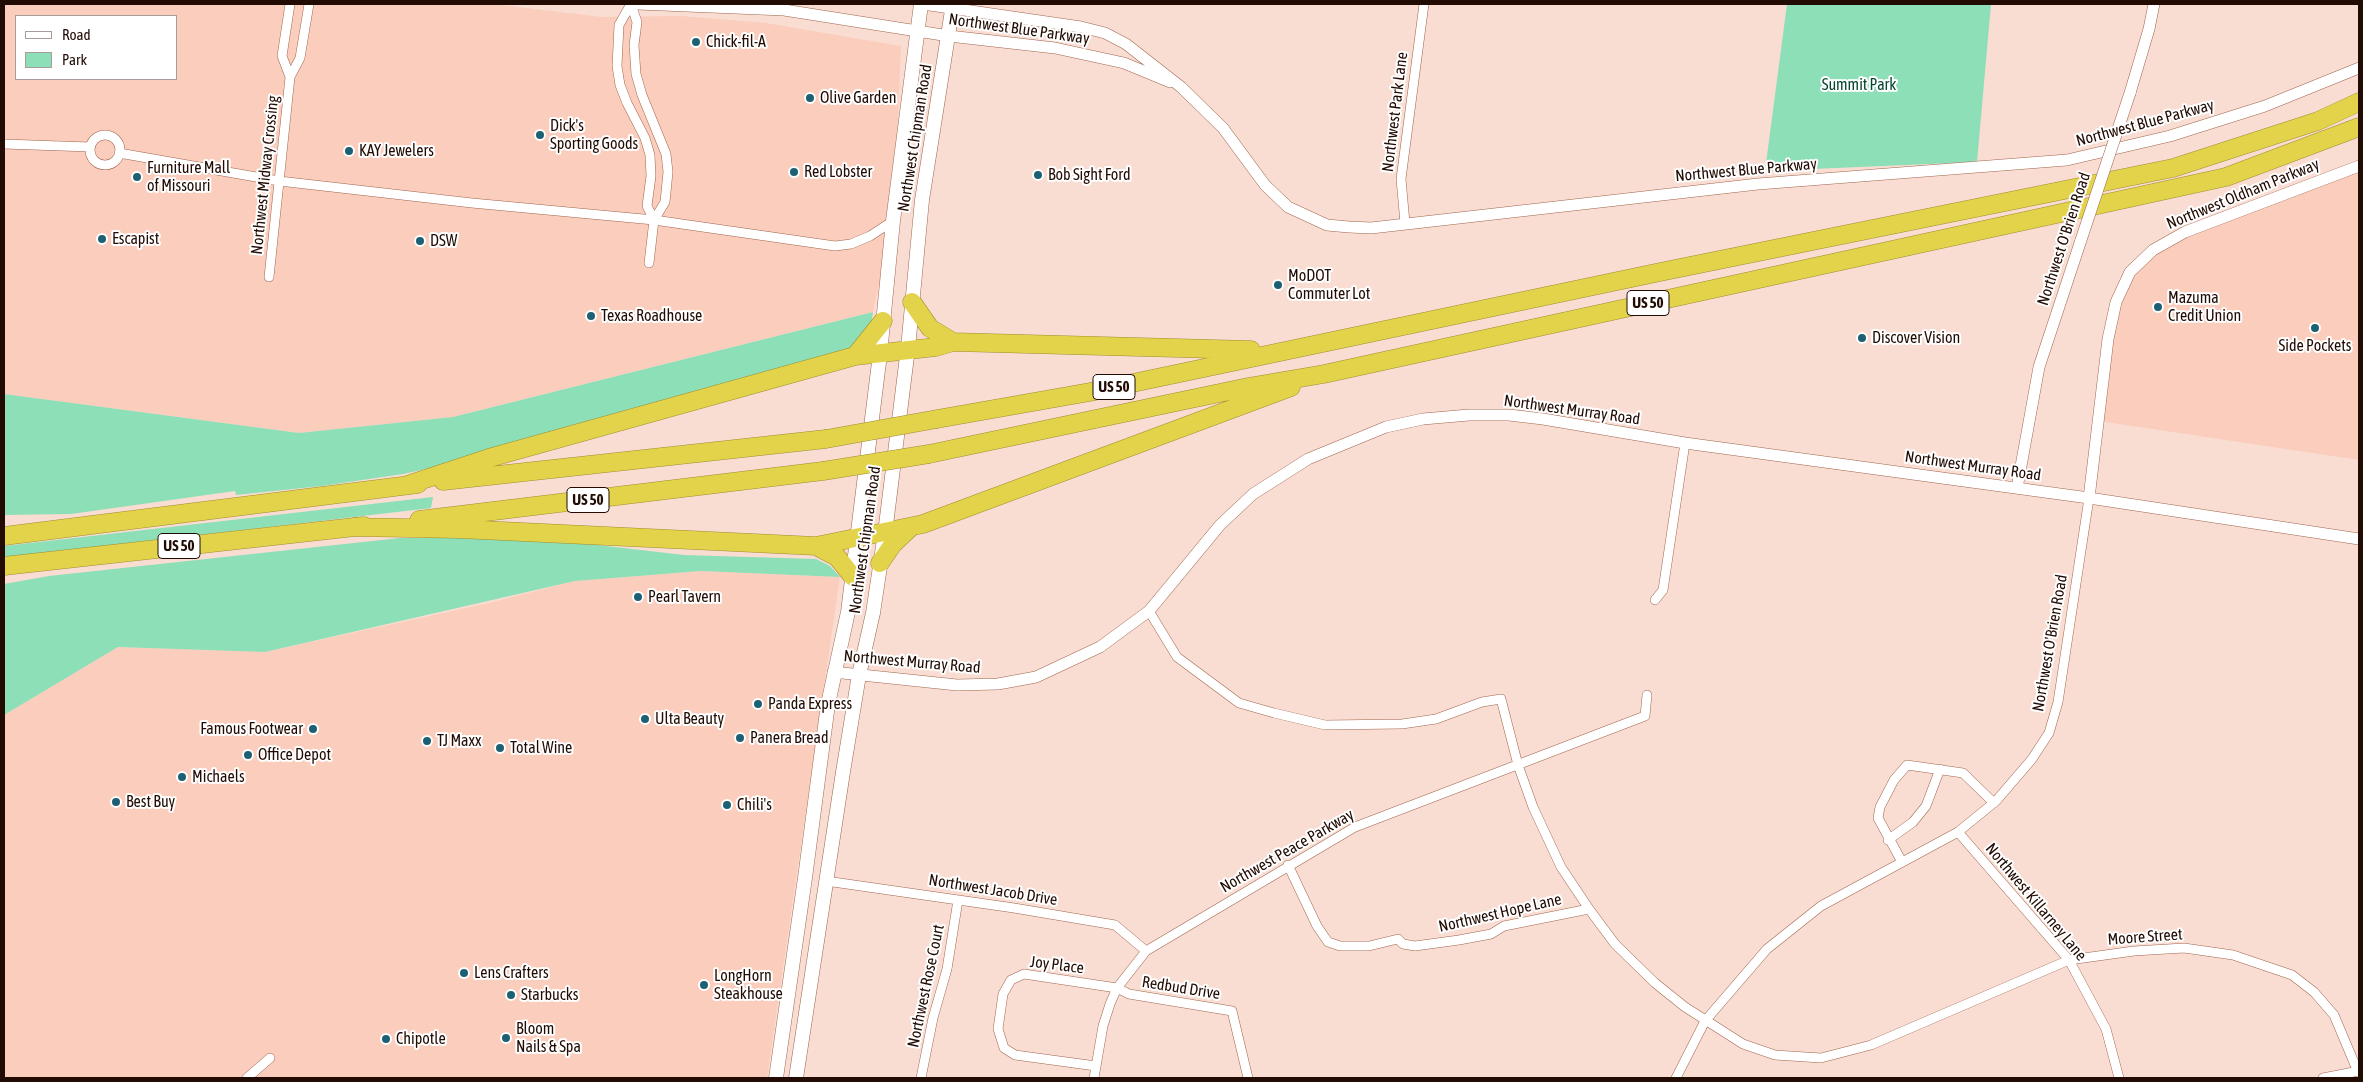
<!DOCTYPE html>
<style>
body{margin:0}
#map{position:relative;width:2363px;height:1082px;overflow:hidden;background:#f9ddd2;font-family:"Asap Condensed",sans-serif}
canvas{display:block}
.frame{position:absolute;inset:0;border:5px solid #210b03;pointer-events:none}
.legend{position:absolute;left:15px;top:15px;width:162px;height:65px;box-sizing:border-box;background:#fff;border:1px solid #a69d9a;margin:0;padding:6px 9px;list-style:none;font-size:15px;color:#210b03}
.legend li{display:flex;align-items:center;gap:10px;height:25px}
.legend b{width:25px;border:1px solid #a69d9a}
</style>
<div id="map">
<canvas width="2363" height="1082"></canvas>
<div class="frame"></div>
<ul class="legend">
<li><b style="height:6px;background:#fff"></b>Road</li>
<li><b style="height:14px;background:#8cdfb7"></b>Park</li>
</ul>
</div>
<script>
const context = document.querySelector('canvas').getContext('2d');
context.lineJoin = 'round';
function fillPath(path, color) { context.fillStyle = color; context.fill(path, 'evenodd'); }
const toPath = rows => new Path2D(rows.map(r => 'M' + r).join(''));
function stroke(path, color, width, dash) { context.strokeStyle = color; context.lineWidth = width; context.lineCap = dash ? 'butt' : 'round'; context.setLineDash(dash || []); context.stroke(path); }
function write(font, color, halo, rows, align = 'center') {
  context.font = font + ' "Asap Condensed",sans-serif'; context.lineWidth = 4; context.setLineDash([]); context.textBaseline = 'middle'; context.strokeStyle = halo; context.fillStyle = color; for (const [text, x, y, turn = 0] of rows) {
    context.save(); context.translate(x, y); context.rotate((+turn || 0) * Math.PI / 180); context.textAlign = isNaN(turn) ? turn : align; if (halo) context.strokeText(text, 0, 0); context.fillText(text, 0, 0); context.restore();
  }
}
fillPath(toPath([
 [4,4,493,4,602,17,681,16,766,23,901,46,894,214,873,312,453,417,299,433,4,394],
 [16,16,176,16,176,79,16,79],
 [2359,167,2359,460,2099,421,2115,316,2124,285,2158,252,2182,237],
 [701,571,840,577,767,1078,4,1078,4,715,118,647,265,652,489,603,575,581]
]), '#fbcdbc');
fillPath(toPath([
 [1787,4,1991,4,1977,162,1765,171],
 [873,312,870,332,854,348,440,466,403,474,322,486,236,495,235,491,71,514,4,515,4,394,299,433,453,417],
 [433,497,431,508,4,558,4,546],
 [400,538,464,538,563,541,684,555,816,559,830,566,840,577,701,571,575,581,265,652,118,647,4,715,4,584,49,576]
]), '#8cdfb7');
const minor = toPath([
 [290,4,282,56,290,77],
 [631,4,637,22,634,45,636,74,642,95,666,154,668,172,665,202,654,220,649,263],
 [631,4,619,25,617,66,620,85,627,103,645,138,650,155,651,176,647,206,654,220],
 '90 150a15 15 0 1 1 30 0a15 15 0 1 1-30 0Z',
 [4,144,90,147],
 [119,153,279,181,472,203,654,220,835,246,851,244,870,236,893,221],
 [1405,223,1401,179,1424,4],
 [269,277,290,77,300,58,309,4],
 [1655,600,1663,590,1685,443],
 [1149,611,1177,657,1239,703,1274,713,1325,725,1402,724,1436,719,1482,702,1501,699,1518,765,1533,807,1561,867,1589,909,1615,944,1655,983,1685,1007,1743,1044,1775,1055,1821,1058,1871,1045,2069,960,2134,951,2184,948,2233,955,2292,975,2314,992,2334,1015,2358,1072],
 [1958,832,2069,960,2106,1029,2119,1078],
 [1888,840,1913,822,1926,806,1940,769],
 [1902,862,1878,818,1880,807,1894,780,1907,765,1963,773,1994,803],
 [1288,865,1317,926,1328,942,1340,946,1369,946,1398,939,1403,944,1415,946,1459,940,1491,934,1504,926,1589,909],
 [826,881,1014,908,1115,925,1146,951],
 [1096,1066,1015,1055,1004,1048,998,1029,1003,994,1011,980,1024,974,1117,988,1129,994,1232,1011,1248,1078],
 [247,1078,270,1058],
 [921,1078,933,1018,947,969,958,900],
 [1094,1078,1103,1026,1110,1004,1117,988,1146,951,1355,827,1645,716,1647,695],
 [1676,1078,1705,1021,1767,949,1821,906,1958,832,1996,801,2032,759,2049,733,2058,702,2089,498],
 [2323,1078,2359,1071]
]);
const tertiary = toPath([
 [638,4,784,10,949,36,1055,48,1124,63,1170,82],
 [923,4,1081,27,1105,33,1126,44,1181,87,1223,128,1265,185,1288,207,1327,225,1349,227,1371,228,1758,184,2067,160,2170,136,2265,106,2359,68],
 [2130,93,2149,29,2154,4],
 [2017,488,2039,367,2081,240],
 [2089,498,2108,339,2116,302,2130,272,2153,250,2185,232,2359,166],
 [833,672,957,685,998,684,1036,677,1100,647,1149,611,1220,525,1253,494,1308,459,1386,427,1423,419,1469,415,1509,415,1543,419,1685,443,2089,498,2359,539]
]);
const secondary = toPath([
 [776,1078,805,878,828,704,848,612,880,354,893,221,921,4],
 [796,1078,843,772,859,675,873,613,885,533,908,348,922,200,953,4]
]);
const motorway = toPath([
 [912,302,930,328,953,342],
 [855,356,883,321],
 [937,419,1090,392,1665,271,2173,168,2318,121,2359,102],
 [929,454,1248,387,1324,374,2226,177,2359,127],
 [443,481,826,439],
 [407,485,489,458,855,356,936,347,953,342,1251,350],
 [419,520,823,471],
 [353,527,460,529,816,546,923,524,1291,387],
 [4,536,418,484],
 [816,546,837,557,853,577],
 [880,563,893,544,911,527],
 [4,566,364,526]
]);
stroke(minor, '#a1654d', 10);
stroke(tertiary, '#a1654d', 12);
stroke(secondary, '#a1654d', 15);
stroke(motorway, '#9f8d31', 19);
stroke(minor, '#fff', 9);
stroke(tertiary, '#fff', 11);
stroke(secondary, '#fff', 14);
stroke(motorway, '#e3d34a', 18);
const tertiaryBridge = toPath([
 [2081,240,2130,93]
]);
const motorwayBridge = toPath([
 [826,439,937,419],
 [823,471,929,454]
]);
stroke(tertiaryBridge, '#a1654d', 12, []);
stroke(motorwayBridge, '#9f8d31', 19, []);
stroke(tertiaryBridge, '#fff', 11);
stroke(motorwayBridge, '#e3d34a', 18);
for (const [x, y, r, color] of [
 [696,42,5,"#1d5f73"],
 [810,98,5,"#1d5f73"],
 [540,135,5,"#1d5f73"],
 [349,151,5,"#1d5f73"],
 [794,172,5,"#1d5f73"],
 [1038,175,5,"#1d5f73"],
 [137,177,5,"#1d5f73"],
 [102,239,5,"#1d5f73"],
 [420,241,5,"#1d5f73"],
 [1278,285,5,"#1d5f73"],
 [2158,307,5,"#1d5f73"],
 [591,316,5,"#1d5f73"],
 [2315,328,5,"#1d5f73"],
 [1862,338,5,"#1d5f73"],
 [638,597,5,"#1d5f73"],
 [758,704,5,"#1d5f73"],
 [645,719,5,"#1d5f73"],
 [313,729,5,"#1d5f73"],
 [740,738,5,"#1d5f73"],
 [427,741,5,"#1d5f73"],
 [500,748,5,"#1d5f73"],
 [248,755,5,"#1d5f73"],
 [182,777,5,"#1d5f73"],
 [116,802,5,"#1d5f73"],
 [727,805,5,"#1d5f73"],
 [464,973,5,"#1d5f73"],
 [704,985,5,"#1d5f73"],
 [511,995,5,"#1d5f73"],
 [506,1038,5,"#1d5f73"],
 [386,1039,5,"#1d5f73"]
]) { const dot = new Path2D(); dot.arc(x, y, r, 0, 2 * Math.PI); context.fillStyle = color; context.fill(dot); stroke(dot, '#fff', 2); }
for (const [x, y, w] of [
 [1648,303,42],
 [1114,387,42],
 [588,500,42],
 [179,546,42]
]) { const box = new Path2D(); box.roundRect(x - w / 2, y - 12.5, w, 25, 4); context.fillStyle = '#fff'; context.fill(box); stroke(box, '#210b03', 1); }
write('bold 15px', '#210b03', null, [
 ["US 50",1648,303],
 ["US 50",1114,387],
 ["US 50",588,500],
 ["US 50",179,546]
]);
write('16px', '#210b03', '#fff', [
 ["Northwest Blue Parkway",1019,29,8],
 ["Northwest Park Lane",1395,112,-83],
 ["Northwest Blue Parkway",2145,123,-15],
 ["Northwest Chipman Road",915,138,-81],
 ["Northwest Blue Parkway",1746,170,-5],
 ["Northwest Midway Crossing",265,175,-84],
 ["Northwest Oldham Parkway",2243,194,-22],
 ["Northwest O'Brien Road",2064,239,-72],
 ["Northwest Murray Road",1572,410,8],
 ["Northwest Murray Road",1973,466,8],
 ["Northwest Chipman Road",865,540,-82],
 ["Northwest O'Brien Road",2050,643,-80],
 ["Northwest Murray Road",912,662,5],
 ["Northwest Peace Parkway",1287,851,-30],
 ["Northwest Jacob Drive",993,890,9],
 ["Northwest Killarney Lane",2036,902,50],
 ["Northwest Hope Lane",1500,913,-13],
 ["Moore Street",2145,937,-4],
 ["Joy Place",1057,965,7],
 ["Northwest Rose Court",926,986,-78],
 ["Redbud Drive",1181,988,9]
]);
write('16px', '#210b03', '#fff', [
 ["Chick-fil-A",706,42],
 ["Olive Garden",820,98],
 ["Dick's",550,126],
 ["Sporting Goods",550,144],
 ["KAY Jewelers",359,151],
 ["Furniture Mall",147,168],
 ["of Missouri",147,186],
 ["Red Lobster",804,172],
 ["Bob Sight Ford",1048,175],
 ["Escapist",112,239],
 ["DSW",430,241],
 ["MoDOT",1288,276],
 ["Commuter Lot",1288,294],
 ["Mazuma",2168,298],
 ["Credit Union",2168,316],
 ["Texas Roadhouse",601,316],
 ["Discover Vision",1872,338],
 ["Side Pockets",2315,346,"center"],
 ["Pearl Tavern",648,597],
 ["Panda Express",768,704],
 ["Ulta Beauty",655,719],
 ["Famous Footwear",303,729,"right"],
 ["Panera Bread",750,738],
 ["TJ Maxx",437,741],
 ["Total Wine",510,748],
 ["Office Depot",258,755],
 ["Michaels",192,777],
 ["Best Buy",126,802],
 ["Chili's",737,805],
 ["Lens Crafters",474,973],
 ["LongHorn",714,976],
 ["Steakhouse",714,994],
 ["Starbucks",521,995],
 ["Bloom",516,1029],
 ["Nails & Spa",516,1047],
 ["Chipotle",396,1039]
], 'left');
write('16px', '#06472f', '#fff', [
 ["Summit Park",1859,85]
]);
</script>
